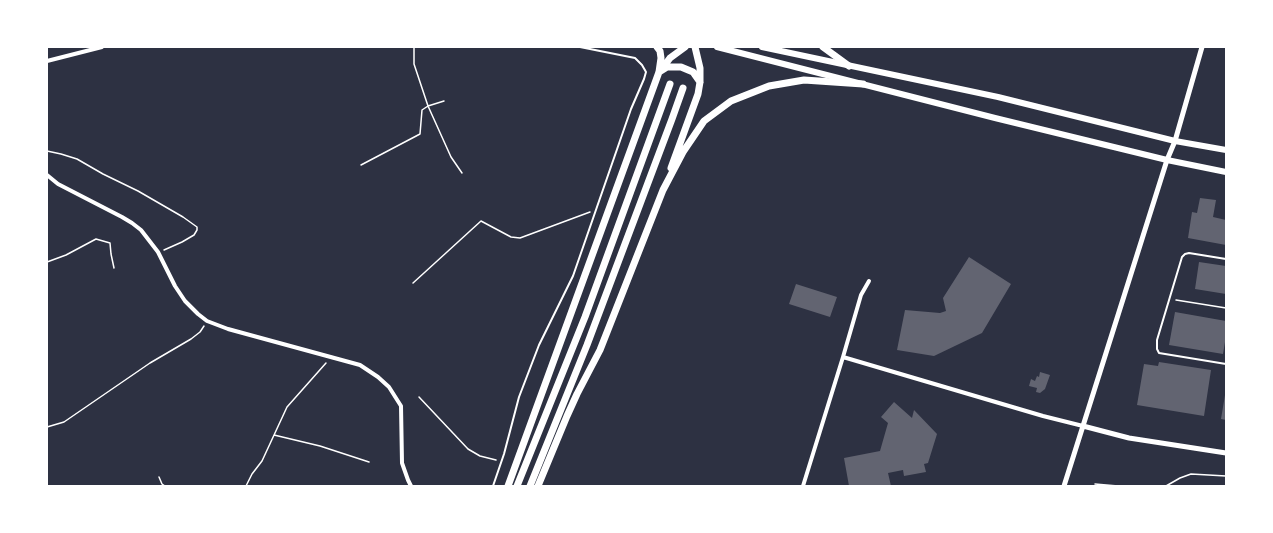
<!DOCTYPE html>
<style>
body{margin:0}
#map{position:relative;width:1273px;height:533px;overflow:hidden;background:#2d3142;font-family:"DejaVu Sans",sans-serif}
canvas{display:block}
.frame{position:absolute;inset:0;border:48px solid #fff;pointer-events:none}
</style>
<div id="map">
<canvas width="1273" height="533"></canvas>
<div class="frame"></div>
</div>
<script>
const context = document.querySelector('canvas').getContext('2d');
context.lineJoin = 'round';
function fillPath(path, color) { context.fillStyle = color; context.fill(path, 'evenodd'); }
const toPath = rows => new Path2D(rows.map(r => 'M' + r).join(''));
function stroke(path, color, width, dash) { context.strokeStyle = color; context.lineWidth = width; context.lineCap = dash ? 'butt' : 'round'; context.setLineDash(dash || []); context.stroke(path); }
fillPath(toPath([
 [1200,198,1216,200,1213,217,1226,220,1226,245,1188,238,1192,212,1197,213],
 [969,257,1011,284,982,333,934,356,897,350,905,310,940,313,946,311,943,298],
 [1199,262,1226,266,1226,294,1195,289],
 [796,284,837,297,830,317,789,304],
 [1175,312,1226,321,1226,336,1223,354,1169,345],
 [1159,362,1211,370,1204,416,1137,405,1144,364,1158,366],
 [1040,372,1050,375,1045,389,1040,393,1036,392,1037,388,1029,386,1031,379,1035,381,1037,376,1039,377],
 [1225,395,1226,395,1226,420,1221,419],
 [894,402,912,418,914,410,937,434,928,463,924,464,926,472,904,476,903,470,888,473,891,486,849,486,844,458,880,451,888,423,881,417]
]), '#626471');
stroke(toPath([
 [414,47,414,64,428,106,444,101],
 [47,151,61,154,77,159,103,174,138,191,183,217,197,227,197,230,194,235,182,242,164,250],
 [361,165,420,134,422,110,428,106,451,157,462,173],
 [47,262,66,255,96,239,110,243,111,254,114,268],
 [413,283,481,221,511,237,520,238,590,212],
 [1176,300,1226,308],
 [419,397,468,449,480,456,496,460],
 [47,427,64,422,150,363,191,339,200,332,204,326],
 [274,435,320,446,369,462],
 [159,477,162,484,165,486],
 [1095,484,1118,486],
 [246,486,252,474,262,461,287,407,326,363],
 [1166,486,1180,478,1191,474,1226,476]
]), '#fff', 1.5);
stroke(toPath([
 [1226,259,1189,253,1185,254,1182,257,1157,340,1157,349,1159,353,1226,364],
 [493,486,504,454,519,397,539,345,573,276,631,109,644,79,646,72,642,65,635,58,580,47]
]), '#fff', 2);
stroke(toPath([
 [47,61,102,47],
 [47,175,58,184,122,217,132,223,141,230,158,252,175,286,185,301,198,314,207,321,228,329,360,365,378,377,389,387,401,406,402,463,408,480,411,486],
 [843,357,1043,416,1083,426],
 [803,486,843,357,861,295,869,281]
]), '#fff', 4);
stroke(toPath([
 [1083,426,1129,438,1226,453],
 [1064,486,1167,160,1175,141,1202,47]
]), '#fff', 5);
stroke(toPath([
 [717,47,995,118,1167,160,1226,172],
 [762,47,998,97,1175,141,1226,150]
]), '#fff', 6);
stroke(toPath([
 [823,47,849,66],
 [661,70,670,58,685,47],
 [659,72,667,67,681,67,693,72,700,82],
 [671,168,698,94,700,82,700,68,695,47],
 [508,486,659,72,661,58,660,51,657,47],
 [517,486,585,317,670,84],
 [530,486,587,345,672,119,683,88],
 [538,486,567,416,577,394,600,350,663,190,683,152,704,121,731,101,769,86,804,80,863,84]
]), '#fff', 7);
</script>
